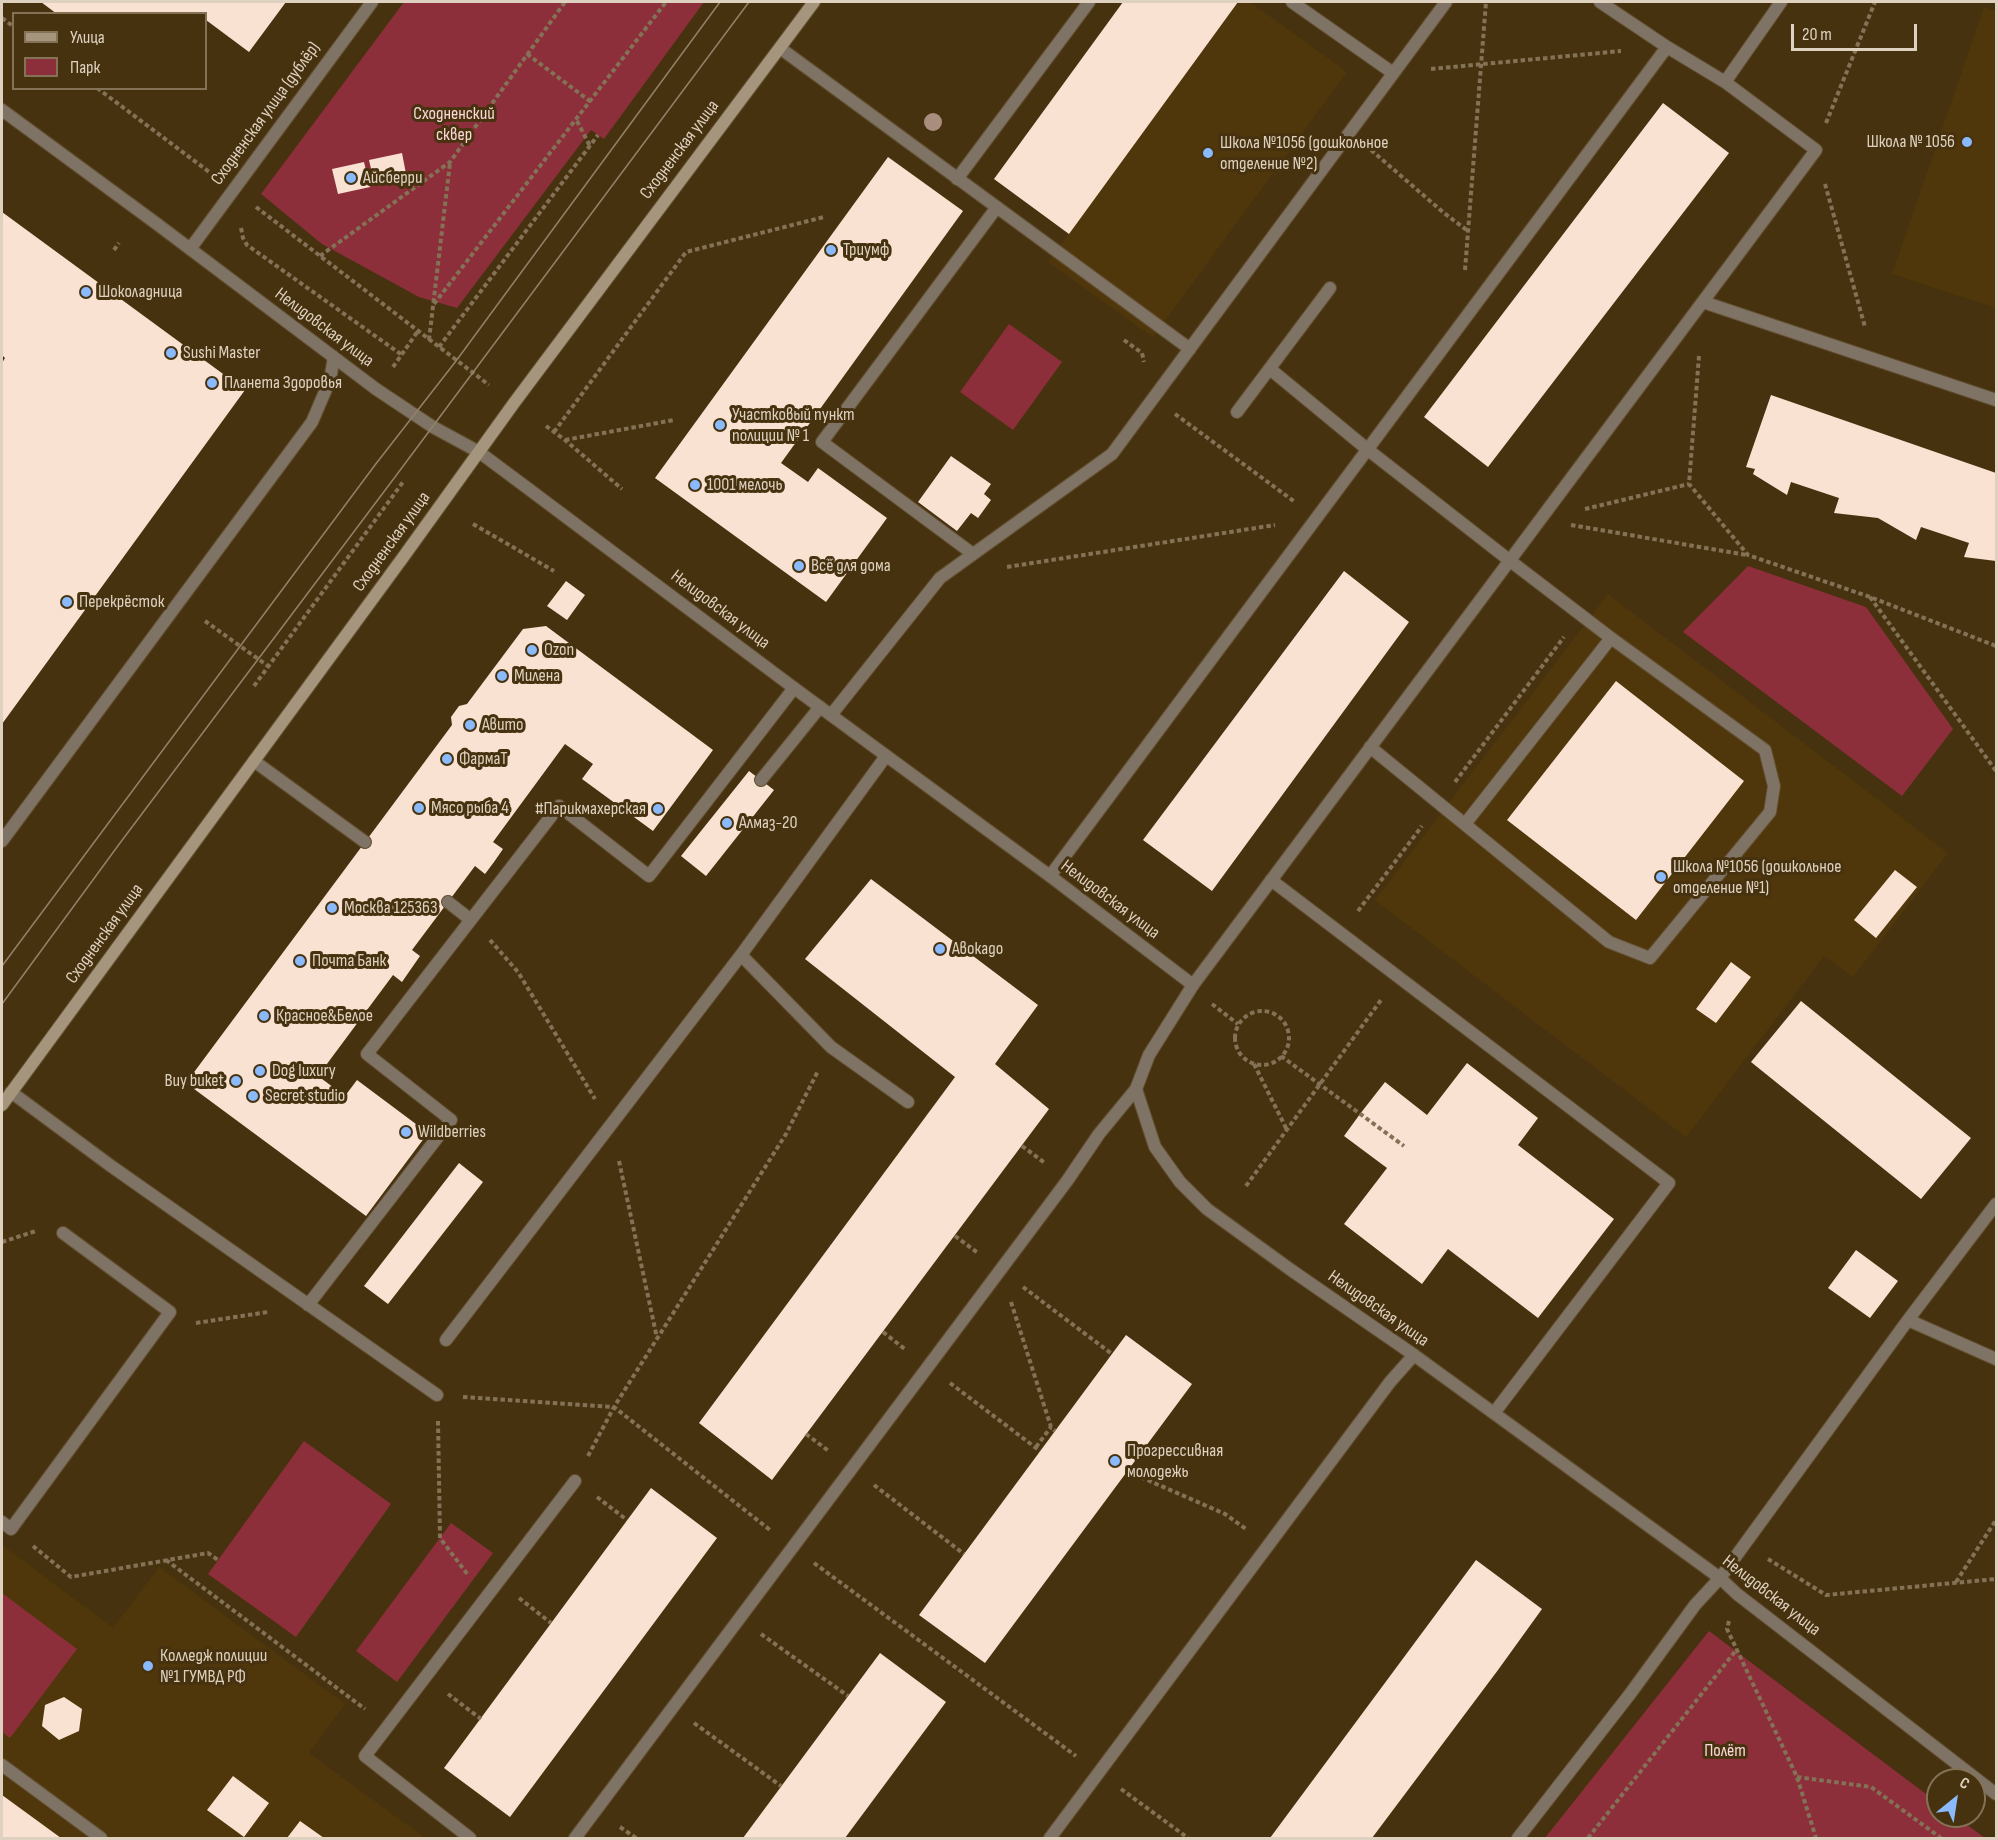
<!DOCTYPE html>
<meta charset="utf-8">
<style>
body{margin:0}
#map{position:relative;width:1998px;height:1840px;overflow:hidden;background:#473210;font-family:"Sofia Sans Condensed",sans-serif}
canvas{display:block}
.frame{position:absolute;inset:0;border:3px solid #ded1bf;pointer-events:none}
.legend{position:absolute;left:12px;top:12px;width:195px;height:78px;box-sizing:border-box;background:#473210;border:2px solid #837256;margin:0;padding:8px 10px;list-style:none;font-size:18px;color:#ded1bf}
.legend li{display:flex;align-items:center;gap:12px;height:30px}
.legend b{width:30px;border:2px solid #837256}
.north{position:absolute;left:1926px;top:1768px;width:60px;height:60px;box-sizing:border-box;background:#473210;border:2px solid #837256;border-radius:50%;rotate:30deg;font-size:16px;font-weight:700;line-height:24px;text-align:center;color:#ded1bf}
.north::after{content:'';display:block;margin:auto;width:21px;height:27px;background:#8abafc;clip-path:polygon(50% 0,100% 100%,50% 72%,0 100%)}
.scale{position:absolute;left:1791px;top:24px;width:126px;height:27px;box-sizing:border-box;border:3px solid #ded1bf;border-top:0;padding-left:8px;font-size:18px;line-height:21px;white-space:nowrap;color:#ded1bf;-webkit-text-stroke:4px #473210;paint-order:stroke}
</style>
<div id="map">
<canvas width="1998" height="1840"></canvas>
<div class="frame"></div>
<ul class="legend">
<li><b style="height:8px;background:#a5957d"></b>Улица</li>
<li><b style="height:16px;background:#8c2f3a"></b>Парк</li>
</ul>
<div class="north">С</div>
<div class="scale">20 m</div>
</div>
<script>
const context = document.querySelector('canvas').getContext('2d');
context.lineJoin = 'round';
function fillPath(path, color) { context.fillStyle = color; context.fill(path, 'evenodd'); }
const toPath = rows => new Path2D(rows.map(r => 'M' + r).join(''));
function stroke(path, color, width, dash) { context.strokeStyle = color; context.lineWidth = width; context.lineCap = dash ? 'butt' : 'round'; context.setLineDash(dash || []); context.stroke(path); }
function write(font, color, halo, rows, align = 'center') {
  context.font = font + ' "Sofia Sans Condensed",sans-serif'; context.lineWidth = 6; context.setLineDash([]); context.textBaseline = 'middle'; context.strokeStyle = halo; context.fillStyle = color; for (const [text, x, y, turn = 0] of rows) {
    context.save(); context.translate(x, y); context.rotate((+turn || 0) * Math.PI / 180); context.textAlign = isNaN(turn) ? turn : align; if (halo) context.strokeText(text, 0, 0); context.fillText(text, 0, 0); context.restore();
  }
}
fillPath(toPath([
 [1238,2,1250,2,1347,72,1153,337,1048,262],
 [1984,7,1996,11,1996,308,1892,274],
 [1608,594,1948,853,1853,977,1824,956,1686,1137,1375,900],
 [2,1545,113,1628,159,1567,345,1704,309,1753,425,1838,2,1838]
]), '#4f360b');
fillPath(toPath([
 [404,2,704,2,604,139,591,130,457,308,419,297,322,244,261,194],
 [1009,324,1062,362,1013,430,960,392],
 [1748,566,1866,607,1953,729,1902,796,1683,632],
 [304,1441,391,1504,296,1637,208,1574],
 [451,1523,493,1553,397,1682,356,1651],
 [2,1593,77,1649,10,1738,2,1732],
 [1709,1631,1938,1803,1938,1816,1955,1816,1985,1838,1545,1838]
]), '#8c2f3a');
fillPath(toPath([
 [41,2,286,2,249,52,206,20,206,14,57,14],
 [1123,2,1238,2,1069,234,994,179],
 [1663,103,1729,153,1488,467,1424,417],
 [402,153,407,179,375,186,369,160],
 [888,157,963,211,781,463,808,482,818,468,887,518,826,602,655,478],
 [364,162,370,187,338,194,332,169],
 [2,212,245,390,2,724,2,363,5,358,2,355],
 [1771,395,1996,473,1996,561,1964,557,1969,543,1921,527,1916,540,1878,518,1834,513,1839,498,1791,482,1787,495,1753,474,1755,469,1746,467],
 [951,456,991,484,984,494,991,500,978,518,971,513,957,531,918,502],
 [1344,571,1409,622,1212,891,1143,840],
 [566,581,585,595,567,620,547,606],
 [546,626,713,750,653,831,582,779,593,764,565,744,493,842,503,849,494,862,485,874,475,866,412,950,420,956,402,982,393,975,318,1076,345,1096,357,1080,428,1133,366,1216,186,1083,452,725,451,717,459,706,467,704,523,629],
 [1616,681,1744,781,1636,920,1507,820],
 [749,771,774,790,706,876,681,856],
 [1895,870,1917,887,1876,938,1854,920],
 [871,879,1038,1005,995,1064,1049,1109,772,1480,699,1423,955,1077,805,959],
 [1731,962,1751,977,1716,1023,1696,1009],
 [1801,1001,1971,1138,1921,1199,1751,1062],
 [1467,1063,1538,1118,1518,1145,1614,1219,1538,1318,1448,1249,1422,1284,1344,1224,1387,1168,1344,1136,1360,1114,1385,1082,1427,1115],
 [459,1163,483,1182,388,1304,364,1286],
 [1856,1250,1898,1281,1870,1318,1828,1288],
 [1126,1335,1192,1384,985,1663,919,1615],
 [651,1488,717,1538,510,1817,444,1768],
 [1476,1560,1542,1609,1498,1670,1372,1838,1270,1838],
 [880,1653,946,1702,845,1838,743,1838],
 [64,1697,82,1709,79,1731,59,1740,42,1726,45,1705],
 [233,1776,269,1803,244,1837,207,1810],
 [2,1795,61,1838,2,1838],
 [300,1821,324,1838,287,1838]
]), '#f9e2d1');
const service = toPath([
 [1292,2,1393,73],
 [780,48,1190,349],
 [1725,82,1781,2],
 [957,179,1089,2],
 [1703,302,1996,400],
 [1270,369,1367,449,1509,560,1611,638,1765,750,1774,786,1770,812,1650,958,1609,942,1370,747],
 [1237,412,1330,288],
 [973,554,822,442,997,207],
 [831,715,940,578,1112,454,1446,2],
 [254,761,365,842],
 [761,780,820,707],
 [1465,824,1611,638],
 [2,841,312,422,330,380,334,357],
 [1050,876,1667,47],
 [1271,880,1669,1183,1494,1413],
 [448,902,471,920],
 [741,955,831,1047,908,1102],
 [1193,985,1816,150,1725,82,1667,47,1600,2],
 [11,1092,111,1166,437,1395],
 [308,1305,451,1120,367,1054,559,806,649,876,794,688],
 [1908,1320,1996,1359],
 [446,1340,741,955,886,756],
 [2,1522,11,1529,170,1312,63,1233],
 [2,1765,101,1838],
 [470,1838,365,1756,575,1481],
 [575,1838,1067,1181,1099,1134,1136,1089],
 [1050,1838,1390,1382,1414,1355],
 [1518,1838,1630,1694,1695,1605,1720,1578,1908,1320,1996,1204]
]);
const minor = toPath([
 [2,110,157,224,376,389,433,427,479,452,526,487,794,688,1050,876,1193,985,1149,1055,1136,1089,1155,1147,1180,1182,1207,1209,1291,1270,1414,1355,1720,1578,1737,1594,1996,1794],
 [190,249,372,2]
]);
const secondary = toPath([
 [2,1105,404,556,514,403,814,2]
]);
stroke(service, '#624f30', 14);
stroke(minor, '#624f30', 14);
stroke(secondary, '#624f30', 14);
stroke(toPath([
 [2,18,14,27],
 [527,54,591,102],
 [1431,69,1621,51],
 [97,88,212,174],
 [577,121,590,146],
 [1826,123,1875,2],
 [1371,150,1444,213,1468,231],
 [1825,184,1865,327],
 [256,207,489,385],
 [241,228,243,238,247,245,402,355],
 [114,250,119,243],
 [320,256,450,162,565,2],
 [1465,270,1486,2],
 [434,304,666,2],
 [429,340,450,163],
 [1124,340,1142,353,1144,362],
 [439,347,598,135],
 [1699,356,1689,484,1748,555,1870,597,1996,646],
 [393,367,418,331],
 [1175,414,1295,502],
 [546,426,565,440,622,489],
 [554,432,686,252,824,217],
 [565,440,674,420],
 [1585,509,1689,484],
 [473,524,554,571],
 [1571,525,1747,555],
 [1007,567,1275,525],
 [1870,597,1996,771],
 [205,621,268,666],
 [254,686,403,482],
 [1455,782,1564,637],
 [1358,911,1422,826],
 [490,940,518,972,595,1099],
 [1212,1004,1238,1024],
 '1235 1038a27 27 0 1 1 54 0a27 27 0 1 1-54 0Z',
 [1281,1056,1404,1146],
 [1254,1064,1287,1130],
 [1022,1146,1045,1163],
 [619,1161,657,1338],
 [1246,1186,1381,1000],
 [955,1236,978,1253],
 [2,1242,36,1231],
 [1023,1287,1112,1354],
 [1011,1302,1051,1427,1055,1431],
 [196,1323,268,1312],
 [883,1332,906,1350],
 [950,1383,1040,1451],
 [463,1397,614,1407,770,1530],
 [438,1421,440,1538,468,1575],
 [806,1434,830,1452],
 [1036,1447,1051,1427],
 [588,1456,614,1407,786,1134,818,1071],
 [1127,1471,1225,1514,1246,1529],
 [874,1485,964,1554],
 [597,1497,627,1520],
 [33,1546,71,1577,208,1553,218,1560],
 [1768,1559,1826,1595,1996,1579],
 [166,1560,365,1709],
 [814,1563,1076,1756],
 [1956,1582,1996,1520],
 [519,1598,551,1623],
 [1729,1621,1727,1629,1797,1777,1816,1838],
 [761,1634,848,1696],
 [448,1694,481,1719],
 [694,1723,781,1786],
 [1797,1777,1871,1787,1941,1838],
 [1121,1789,1188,1838],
 [620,1827,636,1838],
 [1588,1838,1737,1649]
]), '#847256', 4, [4.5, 3]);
stroke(service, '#7e7364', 12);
stroke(minor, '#7e7364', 12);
stroke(secondary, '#a5957d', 12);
stroke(toPath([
 [2,966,375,465,456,361,720,2],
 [2,1004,120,843,395,477,749,2]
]), '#938268', 1.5);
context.fillStyle = '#a98d7e';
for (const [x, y] of [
 [933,122]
]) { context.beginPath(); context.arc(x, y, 9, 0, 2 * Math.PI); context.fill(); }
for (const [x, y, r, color] of [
 [1967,142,6,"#8abafc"],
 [1208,153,6,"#8abafc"],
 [351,178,6,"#8abafc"],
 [831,250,6,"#8abafc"],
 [86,292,6,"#8abafc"],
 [171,353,6,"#8abafc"],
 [212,383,6,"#8abafc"],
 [720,425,6,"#8abafc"],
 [695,485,6,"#8abafc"],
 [799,566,6,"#8abafc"],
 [67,602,6,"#8abafc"],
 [532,650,6,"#8abafc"],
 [502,676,6,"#8abafc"],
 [470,725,6,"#8abafc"],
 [447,759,6,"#8abafc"],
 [419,808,6,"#8abafc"],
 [658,809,6,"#8abafc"],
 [727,823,6,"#8abafc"],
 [1661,877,6,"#8abafc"],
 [332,908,6,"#8abafc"],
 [940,949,6,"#8abafc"],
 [300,961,6,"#8abafc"],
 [264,1016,6,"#8abafc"],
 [260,1071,6,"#8abafc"],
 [236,1081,6,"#8abafc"],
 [253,1096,6,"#8abafc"],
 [406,1132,6,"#8abafc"],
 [1115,1461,6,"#8abafc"],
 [148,1666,6,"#8abafc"]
]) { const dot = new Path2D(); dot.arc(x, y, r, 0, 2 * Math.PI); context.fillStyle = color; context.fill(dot); stroke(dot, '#473210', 2); }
write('18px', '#ded1bf', '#473210', [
 ["Сходненская улица (дублёр)",266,114,-54],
 ["Сходненская улица",680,150,-53],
 ["Нелидовская улица",324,328,37],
 ["Сходненская улица",392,542,-54],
 ["Нелидовская улица",720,610,37],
 ["Нелидовская улица",1110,900,37],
 ["Сходненская улица",105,934,-54],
 ["Нелидовская улица",1378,1309,35],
 ["Нелидовская улица",1771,1596,38]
]);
write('18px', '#fad7d8', '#473210', [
 ["Сходненский",454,114],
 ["сквер",454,135],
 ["Полёт",1725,1751]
]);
write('18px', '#ded1bf', '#473210', [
 ["Школа № 1056",1955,142,"right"],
 ["Школа №1056 (дошкольное",1220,143],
 ["отделение №2)",1220,164],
 ["Айсберри",363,178],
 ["Триумф",843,250],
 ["Шоколадница",98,292],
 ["Sushi Master",183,353],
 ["Планета Здоровья",224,383],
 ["Участковый пункт",732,415],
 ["полиции № 1",732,436],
 ["1001 мелочь",707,485],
 ["Всё для дома",811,566],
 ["Перекрёсток",79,602],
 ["Ozon",544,650],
 ["Милена",514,676],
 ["Авито",482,725],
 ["ФармаТ",459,759],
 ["Мясо рыба 4",431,808],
 ["#Парикмахерская",646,809,"right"],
 ["Алмаз-20",739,823],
 ["Школа №1056 (дошкольное",1673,867],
 ["отделение №1)",1673,888],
 ["Москва 125363",344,908],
 ["Авокадо",952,949],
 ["Почта Банк",312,961],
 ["Красное&Белое",276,1016],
 ["Dog luxury",272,1071],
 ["Buy buket",224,1081,"right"],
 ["Secret studio",265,1096],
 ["Wildberries",418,1132],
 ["Прогрессивная",1127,1451],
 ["молодежь",1127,1472],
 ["Колледж полиции",160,1656],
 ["№1 ГУМВД РФ",160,1677]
], 'left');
</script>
